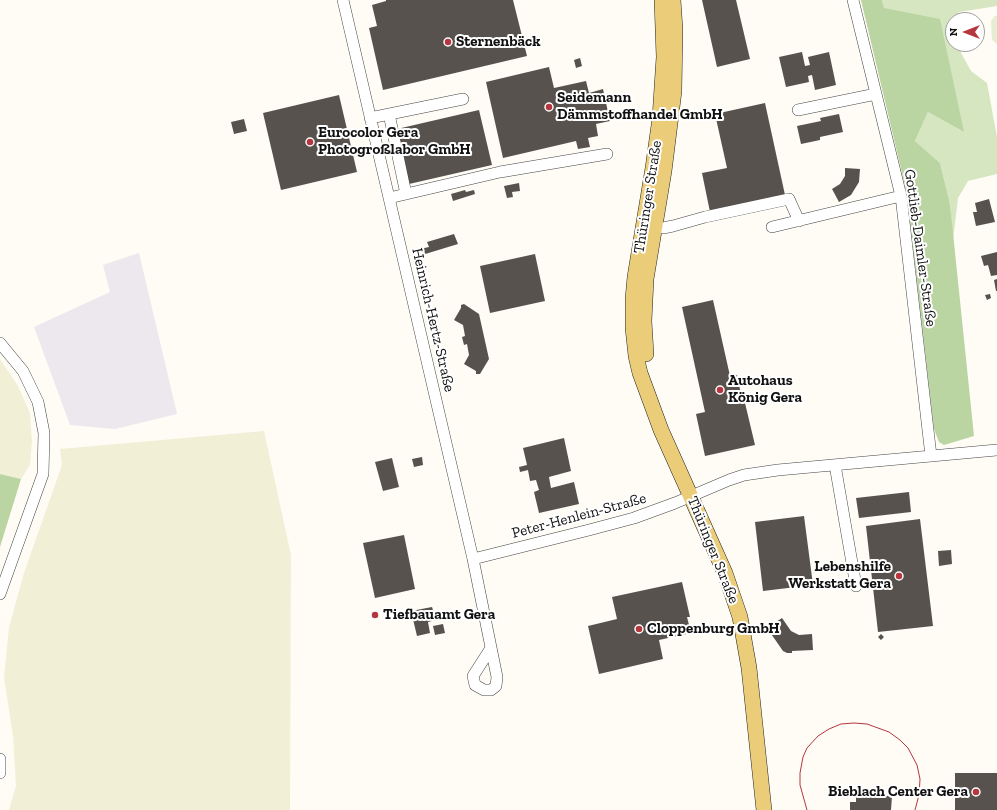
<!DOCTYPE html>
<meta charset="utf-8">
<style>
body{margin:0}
#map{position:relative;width:997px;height:810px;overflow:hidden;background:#fefcf5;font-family:"Zilla Slab",serif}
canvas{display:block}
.north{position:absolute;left:945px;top:12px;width:40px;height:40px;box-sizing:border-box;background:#fff;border:1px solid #a0a0a0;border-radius:50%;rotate:270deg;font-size:11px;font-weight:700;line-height:16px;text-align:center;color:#111}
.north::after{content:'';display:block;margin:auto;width:14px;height:18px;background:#b4363f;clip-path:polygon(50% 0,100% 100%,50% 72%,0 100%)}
</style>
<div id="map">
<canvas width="997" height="810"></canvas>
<div class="north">N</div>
</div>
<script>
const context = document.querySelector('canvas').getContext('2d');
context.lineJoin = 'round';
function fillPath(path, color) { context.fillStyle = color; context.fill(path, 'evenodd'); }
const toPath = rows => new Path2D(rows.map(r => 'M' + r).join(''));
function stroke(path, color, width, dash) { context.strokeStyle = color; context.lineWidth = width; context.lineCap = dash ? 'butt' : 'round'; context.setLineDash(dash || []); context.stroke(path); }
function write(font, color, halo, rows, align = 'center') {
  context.font = font + ' "Zilla Slab",serif'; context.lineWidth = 4; context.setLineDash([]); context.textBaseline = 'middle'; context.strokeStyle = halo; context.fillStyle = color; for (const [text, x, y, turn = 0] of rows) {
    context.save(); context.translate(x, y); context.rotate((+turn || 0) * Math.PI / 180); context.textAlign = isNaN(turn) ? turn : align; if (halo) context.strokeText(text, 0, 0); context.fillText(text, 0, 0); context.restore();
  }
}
fillPath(toPath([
 [139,253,177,414,115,429,70,425,34,327,110,292,103,265]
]), '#ede7ee');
fillPath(toPath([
 [0,359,18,386,30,413,32,441,30,465,21,479,0,474],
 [264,431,291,555,290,810,9,810,16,786,13,736,4,678,9,627,24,573,62,465,60,449]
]), '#f2efd7');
fillPath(toPath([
 [882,0,997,0,997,6,959,12,957,20,953,20,953,44,959,44,961,53,971,71,987,83,997,137,997,174,968,181,958,198,953,240,950,204,940,163,915,141,928,112,964,132,884,8]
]), '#d5e6c1');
fillPath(toPath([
 [861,0,882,0,884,8,940,19,964,132,928,112,915,141,940,163,950,204,974,436,944,445,939,442,934,429,907,194],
 [0,474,21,479,0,547]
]), '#bad5a2');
fillPath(toPath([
 [995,16,997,16,997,44,992,40,991,21]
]), '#e5eed2');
fillPath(toPath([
 [386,0,513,0,527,56,383,90,369,28,377,26,372,5,386,1],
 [702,0,736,0,750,59,717,67],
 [802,52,805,66,810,65,808,57,829,52,836,85,815,90,812,75,808,76,809,82,786,87,779,57],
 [580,58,582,66,576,68,574,60],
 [549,67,554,88,586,81,589,93,603,89,610,121,596,124,598,136,588,138,590,147,578,149,576,141,503,158,486,82],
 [339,95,357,172,281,190,263,113],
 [765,103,785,195,710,212,702,173,727,168,715,114],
 [479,110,492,165,409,184,397,129],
 [839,114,843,132,820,137,820,140,801,144,797,126,821,121,820,118],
 [244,119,247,131,234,134,231,122],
 [845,168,860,169,859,182,851,195,839,202,832,189,840,184,845,176],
 [519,183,520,191,512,192,513,197,507,198,504,186],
 [465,190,466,192,474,190,475,194,453,201,451,194],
 [989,199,995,222,976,226,973,212,977,212,975,203],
 [454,234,458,244,422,255,420,249,429,247,427,242],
 [997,252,997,275,991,276,988,265,984,266,981,256],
 [535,254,545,301,490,313,480,266],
 [997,279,997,291,996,291,994,280],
 [990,294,991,298,987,300,985,295],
 [713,300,730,376,737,375,743,404,745,403,755,445,705,456,696,414,705,412,682,307],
 [464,304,479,314,489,359,480,374,476,374,476,371,464,364,469,355,467,344,464,345,462,337,465,336,463,325,454,320,461,308,461,305],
 [564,438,571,471,549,477,551,488,574,482,579,504,539,513,534,492,539,490,536,480,530,481,528,470,520,472,519,467,527,465,523,448],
 [422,457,423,465,414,467,412,459],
 [392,458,399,487,383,491,375,462],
 [909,492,911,512,859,518,856,498],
 [804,516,813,585,763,591,755,522],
 [920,519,933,626,878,632,866,526],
 [404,535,415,589,375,598,363,543],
 [951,550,952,564,939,566,938,551],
 [682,582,690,617,687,617,691,633,659,640,663,659,599,674,588,626,617,619,612,597],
 [432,607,436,620,428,622,430,633,417,636,411,611],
 [782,618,791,631,799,635,812,634,813,650,792,651,792,653,787,653,783,651,767,628],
 [443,624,445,633,435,635,433,626],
 [881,634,884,637,881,640,878,637],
 [955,773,997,773,997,810,955,810],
 [856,795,892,796,891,810,850,810,850,802,856,802]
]), '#58524e');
const minor = toPath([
 [343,0,473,559,497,677,496,686,491,690,484,690,475,685,473,676,491,648],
 [853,0,901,196,931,456],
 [798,110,876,94],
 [389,114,406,194],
 [370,118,463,99],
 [389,198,500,172,607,154],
 [654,226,663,228,673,226,705,217,789,199,799,221],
 [772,227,901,196],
 [0,343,23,371,38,402,44,433,43,474,0,594],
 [835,465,856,586],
 [473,559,589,530,634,518,675,503,729,480,744,475,778,470,997,450],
 [0,759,0,773]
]);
const major = toPath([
 [662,0,664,57,660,118,653,168,635,277,633,299,633,328,636,356,640,373,661,430,725,573,740,617,749,668,764,810],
 [646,354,644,321,646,279,664,171,674,91,675,29,673,0]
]);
stroke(minor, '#444', 12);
stroke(major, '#222', 16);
stroke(minor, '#fff', 11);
stroke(major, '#ebcc79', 15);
stroke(toPath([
 [807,810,800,785,800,773,803,757,807,748,818,736,829,729,841,724,854,723,867,724,889,732,900,740,908,748,917,765,920,779,919,795,915,810]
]), '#b4363f', 1);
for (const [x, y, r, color] of [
 [448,42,4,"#b4363f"],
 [549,107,4,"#b4363f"],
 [310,142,4,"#b4363f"],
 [720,390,4,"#b4363f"],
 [899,576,4,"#b4363f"],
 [375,615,4,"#b4363f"],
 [639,629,4,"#b4363f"],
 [976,792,4,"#b4363f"]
]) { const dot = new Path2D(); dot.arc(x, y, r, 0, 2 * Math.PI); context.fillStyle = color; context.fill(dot); stroke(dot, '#fff', 1.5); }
write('bold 15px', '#111', '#fff', [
 ["Sternenbäck",456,42],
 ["Seidemann",557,98],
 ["Dämmstoffhandel GmbH",557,115],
 ["Eurocolor Gera",318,133],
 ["Photogroßlabor GmbH",318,150],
 ["Autohaus",728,381],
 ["König Gera",728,398],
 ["Lebenshilfe",891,567,"right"],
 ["Werkstatt Gera",891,584,"right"],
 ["Tiefbauamt Gera",383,615],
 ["Cloppenburg GmbH",647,629],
 ["Bieblach Center Gera",968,792,"right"]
], 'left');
write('15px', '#111', '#fff', [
 ["Thüringer Straße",648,197,-81],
 ["Gottlieb-Daimler-Straße",920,248,82],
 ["Heinrich-Hertz-Straße",433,320,77],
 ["Peter-Henlein-Straße",579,516,-15],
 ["Thüringer Straße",713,550,68]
]);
</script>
